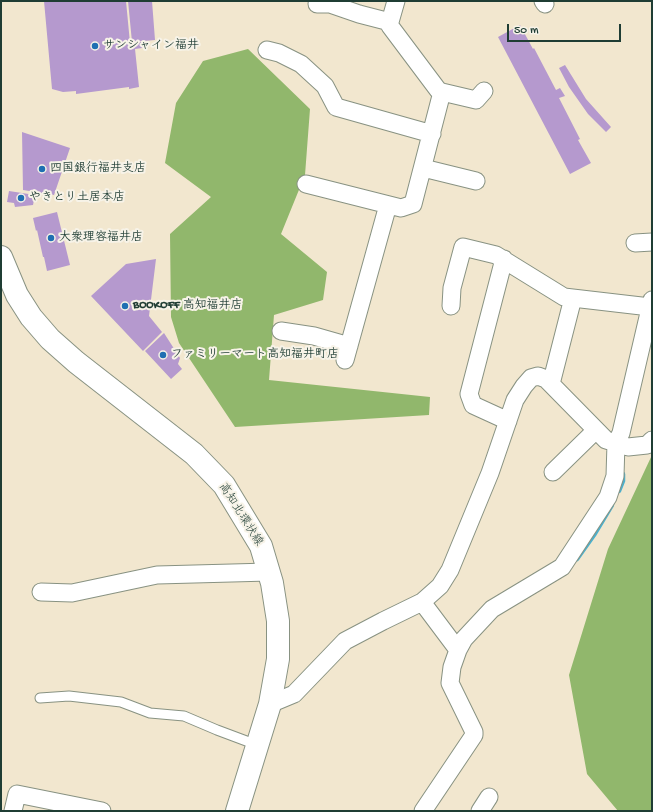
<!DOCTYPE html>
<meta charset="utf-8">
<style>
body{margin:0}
#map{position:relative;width:653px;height:812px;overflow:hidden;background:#f2e7cf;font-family:"Gochi Hand",sans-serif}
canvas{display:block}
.frame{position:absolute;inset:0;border:2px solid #1f3d34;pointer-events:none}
.scale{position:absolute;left:507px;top:24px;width:114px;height:18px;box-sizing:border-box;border:2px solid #1f3d34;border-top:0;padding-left:5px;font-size:12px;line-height:14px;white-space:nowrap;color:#1f3d34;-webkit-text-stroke:3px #f7f3e8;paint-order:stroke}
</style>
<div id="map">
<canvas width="653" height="812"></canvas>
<div class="frame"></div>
<div class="scale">50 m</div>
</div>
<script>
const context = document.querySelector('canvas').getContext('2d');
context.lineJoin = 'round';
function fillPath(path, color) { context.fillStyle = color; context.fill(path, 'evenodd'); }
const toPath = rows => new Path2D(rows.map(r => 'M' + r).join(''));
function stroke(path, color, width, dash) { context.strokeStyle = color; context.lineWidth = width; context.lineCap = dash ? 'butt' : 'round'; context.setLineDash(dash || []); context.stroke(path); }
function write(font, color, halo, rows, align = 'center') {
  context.font = font + ' "Gochi Hand","Klee One",sans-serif'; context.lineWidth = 4; context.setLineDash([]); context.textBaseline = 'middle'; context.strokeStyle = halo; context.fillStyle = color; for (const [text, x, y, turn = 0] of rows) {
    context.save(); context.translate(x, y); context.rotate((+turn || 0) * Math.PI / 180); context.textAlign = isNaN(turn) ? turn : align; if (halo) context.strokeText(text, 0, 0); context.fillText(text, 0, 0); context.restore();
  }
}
fillPath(toPath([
 [248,49,310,109,305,175,281,234,327,272,323,300,274,315,269,380,430,397,429,415,235,427,179,343,171,317,170,234,211,197,165,163,176,103,203,61],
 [652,455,652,811,618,811,587,774,569,675,608,549]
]), '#91b76c');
stroke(toPath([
 [619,491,623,481,623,474],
 [577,559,594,535,612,505]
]), '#4db0cc', 4.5);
fillPath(toPath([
 [44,1,126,1,130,43,141,42,142,48,135,49,139,87,129,89,129,87,76,94,76,91,63,92,52,89],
 [128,1,152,1,155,40,132,42],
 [520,25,533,49,534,48,556,90,560,88,565,96,559,98,580,139,578,140,591,163,570,174,498,37],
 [565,65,586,99,611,127,606,132,588,114,569,87,559,68],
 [22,132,70,148,54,195,23,190],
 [9,191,35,195,33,205,15,207,14,203,7,202],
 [57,212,70,265,47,271,44,257,43,257,37,230,36,231,33,218],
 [156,259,149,316,162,332,143,351,91,296,126,264],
 [164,333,180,358,178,364,182,369,171,379,145,351]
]), '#b599ce');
const lane = toPath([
 [40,698,69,696,121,702,150,713,184,716,217,730,257,745]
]);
const street = toPath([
 [543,1,545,4],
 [317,4,330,4,359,14,390,22],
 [267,50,279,53,301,64,325,86,336,107,432,134],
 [442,92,476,100,484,91],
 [423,168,476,181],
 [306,184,401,208,413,204,442,92,438,90,390,26,390,22,396,1],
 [635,243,652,242],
 [504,259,469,394,473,405,508,421],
 [451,306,452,288,463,247,496,255,564,297,650,307],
 [281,331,314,336,349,346],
 [345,360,388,205],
 [551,384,573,298],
 [553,472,596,430],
 [41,592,72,593,157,575,269,572],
 [422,602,458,650],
 [270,704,294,694,345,641,383,621,422,602,440,586,450,570,490,473,515,400,524,386,531,378,538,376,546,379,606,440,628,447,647,445,652,440],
 [13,811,17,794,102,811],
 [423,811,474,735,474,732,450,683,452,667,458,650,464,639,492,609,562,567,608,497,615,476,616,443,621,433,652,300],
 [480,811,489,797]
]);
const primary = toPath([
 [1,257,17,295,31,317,50,339,76,362,194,454,224,485,261,546,272,583,278,621,278,659,270,704,237,811]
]);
stroke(lane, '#889282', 11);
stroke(street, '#889282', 19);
stroke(primary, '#889282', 24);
stroke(lane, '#fff', 9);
stroke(street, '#fff', 17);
stroke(primary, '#fff', 22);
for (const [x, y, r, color] of [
 [95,46,4,"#1f6fb2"],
 [42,169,4,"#1f6fb2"],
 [21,198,4,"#1f6fb2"],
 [51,238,4,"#1f6fb2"],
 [125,306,4,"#1f6fb2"],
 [163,355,4,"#1f6fb2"]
]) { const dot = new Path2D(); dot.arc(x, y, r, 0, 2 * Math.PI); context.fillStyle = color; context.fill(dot); stroke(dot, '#f7f3e8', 1.5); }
write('bold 12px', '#1f3d34', '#f7f3e8', [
 ["サンシャイン福井",103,46],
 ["四国銀行福井支店",50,169],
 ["やきとり土居本店",29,198],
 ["大衆理容福井店",59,238],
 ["BOOKOFF 高知福井店",133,306],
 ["ファミリーマート高知福井町店",171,355]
], 'left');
write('12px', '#1f3d34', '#f7f3e8', [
 ["高知北環状線",240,515,58]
]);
</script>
